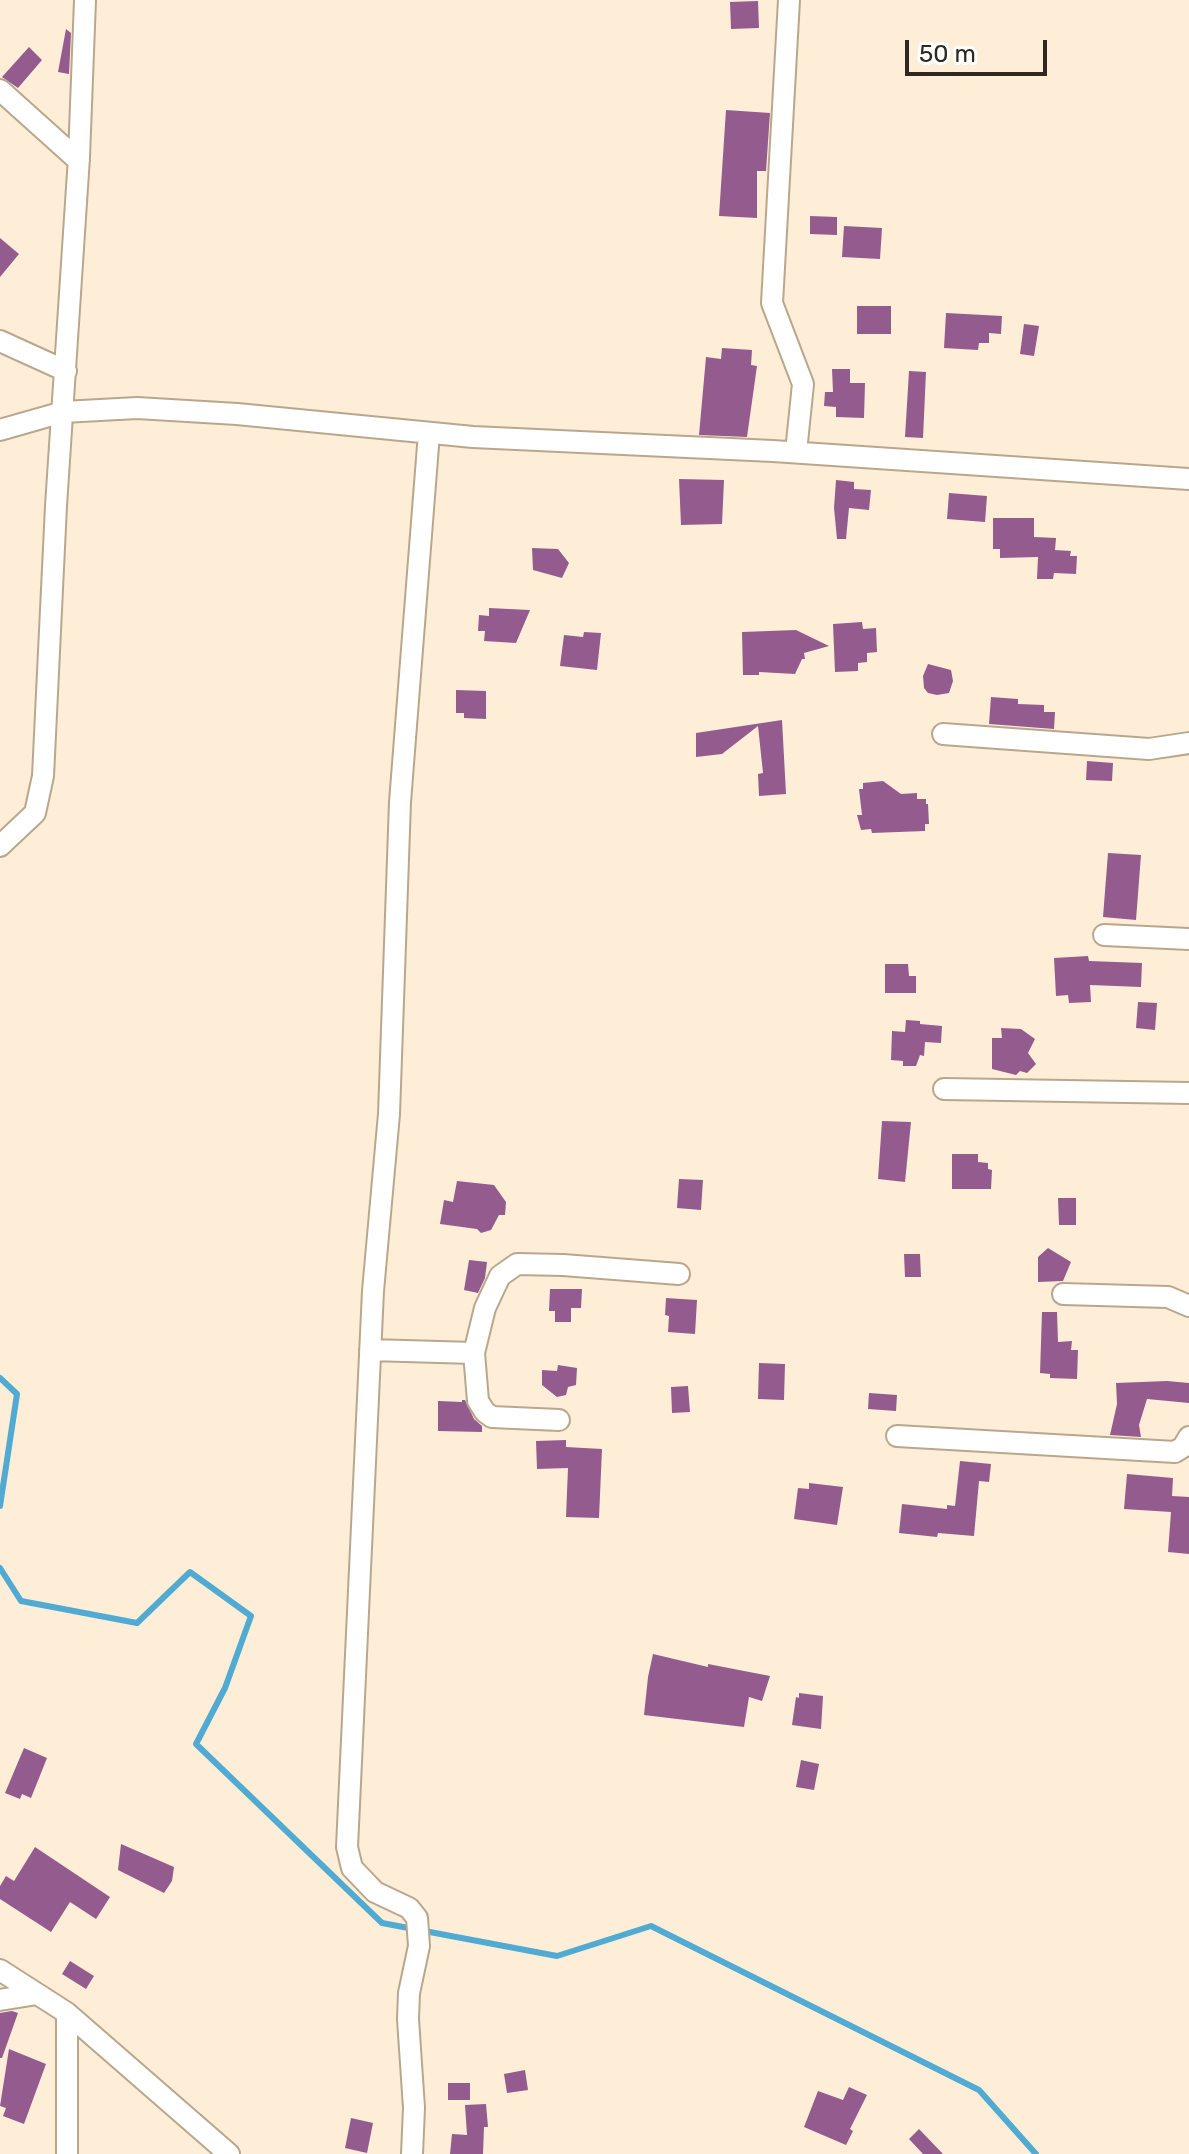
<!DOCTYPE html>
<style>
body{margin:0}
#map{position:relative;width:1189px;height:2154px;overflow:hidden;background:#feeed8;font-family:Rubik,sans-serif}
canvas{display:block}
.scale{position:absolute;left:905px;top:40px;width:142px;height:36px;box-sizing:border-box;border:4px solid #30281e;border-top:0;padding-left:10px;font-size:24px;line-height:28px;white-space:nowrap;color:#30281e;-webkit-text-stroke:6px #fff;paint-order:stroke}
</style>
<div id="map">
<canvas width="1189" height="2154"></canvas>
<div class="scale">50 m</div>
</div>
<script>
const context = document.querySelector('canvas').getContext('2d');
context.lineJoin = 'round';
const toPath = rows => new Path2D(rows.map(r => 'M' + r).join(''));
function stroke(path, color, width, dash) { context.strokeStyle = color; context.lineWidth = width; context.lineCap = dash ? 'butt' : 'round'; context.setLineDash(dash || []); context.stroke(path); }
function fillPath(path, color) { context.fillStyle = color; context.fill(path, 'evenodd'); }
stroke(toPath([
 [0,1378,17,1394,0,1506],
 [0,1568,21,1601,137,1623,190,1572,251,1616,225,1688,196,1744,382,1923,557,1956,651,1926,979,2090,1036,2154]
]), '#51aad1', 6);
fillPath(toPath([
 [758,1,759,28,731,29,730,2],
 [66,29,71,33,69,74,58,72],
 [29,47,42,60,18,88,2,77],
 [726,110,770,113,766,171,757,171,757,218,719,216],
 [810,216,837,217,837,235,810,234],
 [844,226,882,228,880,259,842,257],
 [0,238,19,254,0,277],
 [857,306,891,306,891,334,857,334],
 [946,313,1002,316,1001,334,989,333,989,343,979,343,978,350,944,348],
 [1024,324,1039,326,1034,356,1020,354],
 [722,348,752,350,751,365,757,366,747,437,699,435,706,357,721,359],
 [832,369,850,369,850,383,865,383,864,418,836,417,836,407,824,406,825,392,833,392],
 [909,371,926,372,923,438,905,437],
 [679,479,724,480,722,524,681,525],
 [836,480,854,482,854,489,871,490,869,510,849,508,846,539,837,539,834,508],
 [949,493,987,496,985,522,947,519],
 [993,518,1034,518,1034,537,1056,538,1055,550,1071,551,1070,556,1077,556,1076,574,1054,573,1053,579,1037,579,1038,557,1000,558,1000,549,993,549],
 [532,548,558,549,569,563,562,578,533,570],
 [489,608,530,610,516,643,484,641,485,631,478,631,479,615,489,616],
 [862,622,863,629,876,628,877,652,867,653,867,662,858,663,858,671,835,672,833,624],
 [796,630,829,646,804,653,805,659,802,659,795,674,759,672,759,675,743,675,742,632],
 [584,632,601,633,597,670,560,666,564,635,583,637],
 [928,664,951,670,953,681,949,693,937,695,928,693,924,688,923,676],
 [456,690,486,691,486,719,464,718,464,713,456,713],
 [991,697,1018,699,1018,704,1044,705,1044,712,1055,712,1054,729,989,724],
 [782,720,786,794,759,796,758,774,763,773,758,726,722,754,696,757,696,733],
 [1087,761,1113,763,1112,781,1086,780],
 [883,781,901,794,917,793,917,799,926,799,926,804,928,804,929,824,925,824,925,831,872,833,871,829,861,830,857,815,862,815,859,789,863,789,863,783],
 [1108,853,1141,855,1136,920,1103,917],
 [1088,956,1089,961,1142,963,1141,987,1090,985,1091,1002,1069,1003,1068,995,1056,996,1054,958],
 [885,964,908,964,909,976,916,976,916,993,885,993],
 [1138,1002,1157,1003,1155,1030,1136,1028],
 [906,1020,920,1021,920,1024,942,1026,941,1043,925,1042,924,1056,920,1055,916,1066,903,1066,903,1061,891,1060,892,1031,905,1032],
 [1001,1028,1021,1029,1035,1039,1028,1053,1036,1064,1027,1073,1020,1071,1016,1075,992,1069,992,1038,1002,1038],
 [882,1121,911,1122,905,1182,878,1179],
 [952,1154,978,1154,978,1162,988,1163,988,1169,992,1170,991,1189,952,1189],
 [679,1179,703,1180,701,1210,677,1208],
 [457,1181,494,1185,506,1202,505,1215,499,1215,491,1230,481,1233,477,1229,440,1224,444,1200,453,1202],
 [1058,1198,1076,1198,1076,1225,1059,1225],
 [1048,1248,1071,1262,1063,1281,1038,1282,1038,1257],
 [904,1254,920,1254,921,1277,905,1277],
 [469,1260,487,1262,485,1278,478,1293,464,1290],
 [550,1289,582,1289,581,1308,571,1308,571,1322,555,1322,555,1311,549,1311],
 [666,1298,697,1300,695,1334,668,1332,669,1316,665,1315],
 [1042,1312,1057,1312,1058,1342,1072,1341,1071,1350,1078,1350,1077,1379,1050,1378,1050,1374,1040,1373],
 [759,1363,785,1364,784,1400,758,1399],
 [558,1365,577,1368,576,1385,568,1387,566,1395,557,1397,542,1385,542,1370,557,1371],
 [1167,1381,1189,1383,1189,1403,1147,1399,1139,1425,1141,1437,1110,1435,1117,1404,1116,1383],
 [688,1386,690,1412,672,1413,671,1387],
 [869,1393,897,1395,896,1411,868,1409],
 [462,1400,465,1400,474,1419,482,1426,482,1432,438,1431,438,1401,462,1402],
 [566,1440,566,1447,602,1449,599,1518,566,1517,568,1468,537,1469,536,1441],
 [960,1461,991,1464,989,1482,979,1481,974,1536,938,1533,937,1537,899,1533,902,1504,947,1509,947,1505,955,1506],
 [1127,1474,1173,1478,1172,1496,1189,1497,1189,1554,1168,1552,1171,1512,1124,1509],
 [809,1483,843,1487,837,1525,794,1519,798,1488,809,1489],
 [653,1654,708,1667,708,1664,770,1676,762,1701,749,1697,744,1727,644,1715,648,1677],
 [799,1693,823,1696,821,1729,792,1725,796,1697,799,1698],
 [24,1748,47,1758,31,1798,22,1794,20,1799,5,1793],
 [801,1760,819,1764,814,1790,796,1787],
 [121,1844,174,1867,172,1881,164,1893,118,1870],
 [35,1847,110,1897,96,1919,70,1902,51,1932,0,1899,0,1886,6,1876,14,1881],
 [70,1961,94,1976,86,1989,62,1974],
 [12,2011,18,2013,2,2058,0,2058,0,2013],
 [9,2049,46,2064,24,2124,3,2116,6,2108,0,2106],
 [525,2070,528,2090,507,2093,504,2074],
 [448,2083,470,2083,470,2100,448,2100],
 [849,2087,867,2095,850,2129,853,2131,846,2145,804,2127,818,2091,843,2100],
 [486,2104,488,2127,484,2127,483,2154,450,2154,452,2134,467,2135,465,2105],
 [351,2118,373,2123,367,2153,345,2148],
 [919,2129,943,2154,923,2154,909,2139]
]), '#945b8f');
const minor = toPath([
 [789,0,772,303,803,384,796,452],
 [0,90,79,161],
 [0,341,66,371],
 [0,430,63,412,137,408,237,414,473,437,773,451,1189,479],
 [943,734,1149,749,1189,743],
 [0,846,35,813,43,776,56,506,79,157,85,0],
 [1104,935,1189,939],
 [944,1089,1189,1093],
 [1063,1294,1168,1297,1189,1306],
 [370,1350,474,1353],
 [559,1420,492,1417,485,1412,478,1401,474,1353,485,1308,500,1276,517,1264,563,1265,679,1274],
 [897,1436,1175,1452,1183,1447,1189,1437],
 [0,1970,67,2013,229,2154],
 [0,2000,37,1994],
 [67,2013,67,2154],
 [412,2154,414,2108,408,2019,409,1993,419,1946,417,1918,409,1908,375,1892,352,1868,347,1847,373,1291,389,1114,400,802,429,433]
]);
stroke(minor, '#b9a78d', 24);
stroke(minor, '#fff', 20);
</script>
